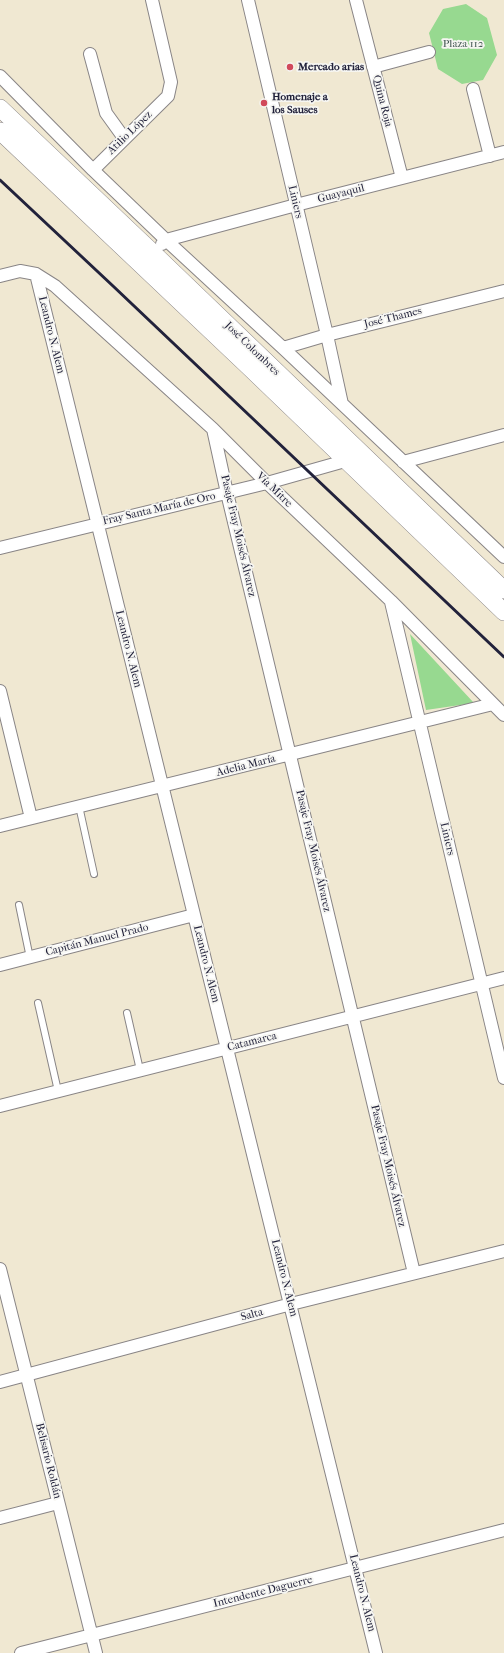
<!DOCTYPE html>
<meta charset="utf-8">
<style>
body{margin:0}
canvas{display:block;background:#f0e8d2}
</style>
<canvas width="504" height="1653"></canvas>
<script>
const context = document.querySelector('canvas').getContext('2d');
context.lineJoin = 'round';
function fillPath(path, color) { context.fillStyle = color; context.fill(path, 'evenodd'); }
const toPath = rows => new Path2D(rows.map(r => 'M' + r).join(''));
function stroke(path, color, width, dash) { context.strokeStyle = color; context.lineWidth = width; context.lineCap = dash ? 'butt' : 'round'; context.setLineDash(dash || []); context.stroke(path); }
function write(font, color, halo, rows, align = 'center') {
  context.font = font + ' "IM FELL French Canon",serif'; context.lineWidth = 3.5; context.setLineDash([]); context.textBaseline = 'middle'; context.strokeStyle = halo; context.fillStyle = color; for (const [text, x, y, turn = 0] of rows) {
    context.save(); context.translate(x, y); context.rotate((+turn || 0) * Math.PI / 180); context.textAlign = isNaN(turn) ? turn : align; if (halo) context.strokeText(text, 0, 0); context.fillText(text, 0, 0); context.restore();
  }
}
fillPath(toPath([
 [466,4,487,18,497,55,483,80,462,84,438,69,429,33,443,9],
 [410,634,474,703,426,710]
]), '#97d990');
const service = toPath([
 [79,806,94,874],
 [19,905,30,958],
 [38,1003,58,1091],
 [127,1013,140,1070]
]);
const minor = toPath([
 [248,0,327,335,342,404],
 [356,0,402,178],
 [90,54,106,113,124,138],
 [373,67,429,52],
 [0,76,93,170,166,240,283,348,504,557],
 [473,89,490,156],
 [93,170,168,96,171,82,152,0],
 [162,244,166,240,296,205,504,152],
 [36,274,376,1653],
 [0,276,20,271,36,274,55,286,213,429,267,483,391,601,504,715],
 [283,348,327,335,504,291],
 [213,429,227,493,414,1273],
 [403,462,504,435],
 [0,548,267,483,352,459],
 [391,602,504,1078],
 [0,691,31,818],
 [0,826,493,704],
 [0,965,194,915],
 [0,1106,504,978],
 [0,1269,96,1653],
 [0,1382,291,1304,504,1251],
 [0,1518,58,1503],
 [21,1653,504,1530]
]);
const secondary = toPath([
 [0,108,152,252,504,590],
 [0,131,248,366,504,612]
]);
stroke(service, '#898586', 8);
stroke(minor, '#898586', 14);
stroke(secondary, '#898586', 18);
stroke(service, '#fff', 6);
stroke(minor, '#fff', 12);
stroke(secondary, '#fff', 17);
stroke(toPath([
 [0,180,113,286,504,657]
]), '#22223b', 3);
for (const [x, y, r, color] of [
 [290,67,4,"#d1495b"],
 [264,103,4,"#d1495b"]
]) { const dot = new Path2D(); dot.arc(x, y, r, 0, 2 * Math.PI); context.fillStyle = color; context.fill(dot); stroke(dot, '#f6f6f2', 1.5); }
write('11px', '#455954', '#f6f6f2', [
 ["Plaza 112",463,44]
]);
write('bold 11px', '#22223b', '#f6f6f2', [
 ["Mercado arias",298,67],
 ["Homenaje a",272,97],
 ["los Sauses",272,110]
], 'left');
write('11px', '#22223b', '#f6f6f2', [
 ["Quina Roja",382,101,76],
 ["Atilio López",130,133,-44],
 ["Guayaquil",341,194,-14],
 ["Liniers",295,202,77],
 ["José Thames",393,318,-14],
 ["Leandro N. Alem",51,335,76],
 ["José Colombres",252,349,44],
 ["Vía Mitre",274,490,44],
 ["Fray Santa María de Oro",159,509,-13],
 ["Pasaje Fray Moisés Álvarez",238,536,77],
 ["Leandro N. Alem",128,649,76],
 ["Adelia María",246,766,-14],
 ["Liniers",447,839,77],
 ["Pasaje Fray Moisés Álvarez",313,851,77],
 ["Capitán Manuel Prado",97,940,-14],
 ["Leandro N. Alem",206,964,76],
 ["Catamarca",252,1042,-14],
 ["Pasaje Fray Moisés Álvarez",388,1166,77],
 ["Leandro N. Alem",284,1278,76],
 ["Salta",252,1315,-15],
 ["Belisario Roldán",48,1461,76],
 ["Intendente Daguerre",263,1592,-14],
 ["Leandro N. Alem",362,1593,76]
]);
</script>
